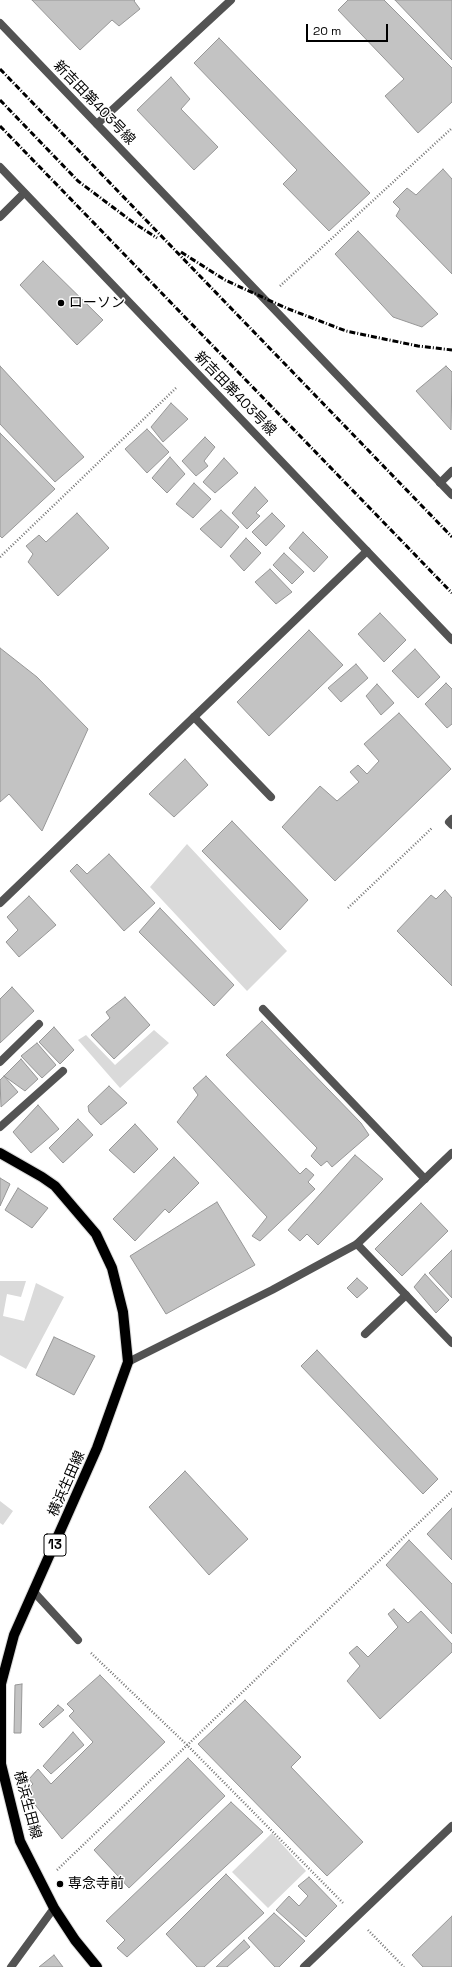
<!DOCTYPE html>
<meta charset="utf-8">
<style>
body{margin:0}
#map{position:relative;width:452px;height:1967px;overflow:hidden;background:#fff;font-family:"Space Grotesk",sans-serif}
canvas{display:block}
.scale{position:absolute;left:306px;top:24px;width:82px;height:18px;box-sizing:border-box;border:2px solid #000;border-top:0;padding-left:5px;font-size:12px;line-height:14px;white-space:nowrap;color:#000;-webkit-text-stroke:3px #fff;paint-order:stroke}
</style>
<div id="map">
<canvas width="452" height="1967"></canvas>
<div class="scale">20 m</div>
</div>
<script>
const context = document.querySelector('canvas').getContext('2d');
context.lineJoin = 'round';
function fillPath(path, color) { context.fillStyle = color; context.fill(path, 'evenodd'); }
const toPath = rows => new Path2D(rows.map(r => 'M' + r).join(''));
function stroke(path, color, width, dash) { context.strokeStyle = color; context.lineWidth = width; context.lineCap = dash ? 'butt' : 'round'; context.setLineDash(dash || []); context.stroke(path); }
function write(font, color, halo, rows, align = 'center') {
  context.font = font + ' "Space Grotesk","Noto Sans JP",sans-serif'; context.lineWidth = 3; context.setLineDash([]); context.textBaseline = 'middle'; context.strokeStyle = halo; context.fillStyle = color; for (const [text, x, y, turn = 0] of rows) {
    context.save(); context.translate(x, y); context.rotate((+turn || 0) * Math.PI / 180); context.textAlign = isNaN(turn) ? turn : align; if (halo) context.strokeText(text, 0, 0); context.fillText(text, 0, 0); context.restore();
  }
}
fillPath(toPath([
 [187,844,287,951,247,991,150,887],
 [154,1030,169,1043,120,1088,78,1040,86,1035,115,1065],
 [0,1281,26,1281,21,1297,7,1294,3,1316,24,1321,36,1283,64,1297,26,1369,0,1355],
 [0,1501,13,1511,3,1525,0,1523],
 [272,1833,306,1871,268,1908,232,1872]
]), '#dadada');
const building = toPath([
 [32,0,135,0,134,1,140,9,119,26,112,20,80,50,32,0],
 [348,0,384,0,452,68,452,102,418,133,385,96,404,79,338,10,348,0],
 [395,0,452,0,452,60,395,0],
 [219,38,370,193,329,231,283,184,297,170,194,63,219,38],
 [171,77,190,99,181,109,218,147,194,170,137,110,171,77],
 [443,169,452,179,452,274,396,216,400,209,393,202,407,188,416,195,443,169],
 [358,231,438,314,422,327,393,317,335,254,358,231],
 [43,261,103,320,77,345,20,285,43,261],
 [0,366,84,457,55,482,0,424,0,366],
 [446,366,452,372,451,430,416,391,446,366],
 [171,403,188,419,163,442,151,427,171,403],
 [147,429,169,452,147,473,125,449,147,429],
 [0,433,55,489,2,538,0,536,0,433],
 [205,437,215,447,204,461,208,466,196,476,182,461,205,437],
 [170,457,185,474,167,493,152,478,170,457],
 [224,458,238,473,215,493,203,482,224,458],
 [194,483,211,499,193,518,176,504,194,483],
 [255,487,268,501,256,513,260,516,247,529,232,513,255,487],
 [221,510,239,527,221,548,200,529,221,510],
 [77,513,109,548,58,596,28,562,33,554,26,546,39,535,46,542,77,513],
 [272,513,285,526,266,546,252,532,272,513],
 [303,532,328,557,314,572,289,548,303,532],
 [246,538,261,553,244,571,230,556,246,538],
 [284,553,304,572,292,584,273,565,284,553],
 [270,569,292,592,276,604,255,582,270,569],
 [380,613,406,640,384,662,358,634,380,613],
 [309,630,343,665,269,736,237,702,309,630],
 [0,648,37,677,88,729,42,831,9,794,0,802,0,648],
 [415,649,440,677,418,698,392,671,415,649],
 [356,664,368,678,341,702,328,688,356,664],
 [446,683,452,689,452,724,447,728,425,704,446,683],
 [377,684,394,703,381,715,366,696,377,684],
 [399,713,451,769,335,881,282,827,320,786,337,801,359,782,350,772,358,765,367,774,379,761,364,744,399,713],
 [185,759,208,785,174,817,149,794,185,759],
 [232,821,308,900,280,930,202,851,232,821],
 [109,854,155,903,124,931,70,871,77,864,87,874,109,854],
 [445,890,452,898,452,986,397,931,431,895,436,899,445,890],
 [29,896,56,925,19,957,6,942,18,930,7,917,29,896],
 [160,908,234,985,214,1006,139,932,160,908],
 [12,987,34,1011,0,1043,0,999,12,987],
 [125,997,150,1025,114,1059,91,1035,110,1018,106,1012,125,997],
 [262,1021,361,1123,369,1135,332,1167,327,1161,321,1166,311,1156,317,1148,226,1055,262,1021],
 [54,1027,74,1050,60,1064,39,1042,54,1027],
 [37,1043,56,1065,42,1078,21,1056,37,1043],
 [21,1059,38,1079,25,1091,4,1076,21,1059],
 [4,1076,18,1092,1,1107,0,1080,4,1076],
 [206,1076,300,1174,306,1168,314,1175,308,1182,315,1189,260,1241,252,1236,267,1217,177,1122,198,1095,193,1088,206,1076],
 [109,1086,127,1103,101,1125,89,1112,88,1106,109,1086],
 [38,1105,59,1129,31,1153,13,1132,38,1105],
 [78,1119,93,1135,63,1163,49,1148,78,1119],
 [135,1124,158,1149,134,1173,109,1150,135,1124],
 [355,1155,383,1179,318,1245,307,1234,300,1241,288,1230,355,1155],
 [174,1157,199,1183,169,1213,165,1209,135,1241,113,1219,174,1157],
 [0,1178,10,1184,0,1206,0,1178],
 [18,1188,48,1208,32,1228,5,1210,18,1188],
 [217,1202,255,1265,166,1314,130,1256,217,1202],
 [421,1203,448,1231,402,1276,375,1249,421,1203],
 [452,1250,452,1298,429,1273,452,1250],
 [425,1274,449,1300,436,1313,414,1287,425,1274],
 [357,1278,368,1288,357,1298,347,1288,357,1278],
 [54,1337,95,1356,74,1395,36,1375,54,1337],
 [317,1350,438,1479,423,1494,301,1366,317,1350],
 [185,1471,248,1539,209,1575,149,1507,185,1471],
 [452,1508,452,1560,427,1534,452,1508],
 [409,1540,452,1584,452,1634,386,1565,409,1540],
 [394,1609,408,1623,421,1611,452,1644,452,1652,380,1719,347,1681,360,1666,349,1653,357,1646,368,1657,398,1627,388,1614,394,1609],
 [100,1675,165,1742,62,1839,25,1792,33,1784,29,1779,38,1769,51,1784,93,1742,69,1716,74,1711,67,1704,100,1675],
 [22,1684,21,1733,14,1733,15,1685,22,1684],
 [245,1700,301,1757,291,1767,363,1842,327,1876,198,1744,245,1700],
 [58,1705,64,1710,43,1728,39,1724,58,1705],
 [73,1732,84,1745,51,1774,43,1766,73,1732],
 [188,1758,225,1796,129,1888,94,1850,188,1758],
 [231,1802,263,1832,127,1957,117,1948,125,1940,106,1921,231,1802],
 [226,1874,264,1913,204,1967,197,1967,166,1934,226,1874],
 [309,1877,337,1906,306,1937,276,1910,289,1896,299,1906,308,1896,298,1886,309,1877],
 [274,1913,305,1941,279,1967,275,1967,248,1938,274,1913],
 [452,1916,452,1967,423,1967,412,1955,452,1916],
 [244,1940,250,1947,227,1967,216,1967,244,1940],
 [54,1955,63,1967,39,1967,54,1955]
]);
fillPath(building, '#c3c3c3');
stroke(building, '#979797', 1);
const primary = toPath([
 [0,1153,42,1177,55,1186,96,1234,112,1268,123,1312,128,1362,97,1448,14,1635,1,1684,1,1764,20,1841,54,1908,75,1940,97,1967]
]);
stroke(primary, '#dbdbdb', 12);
stroke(toPath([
 [280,286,452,128],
 [0,557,176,388],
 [348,908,432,828],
 [91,1653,187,1745,344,1904],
 [57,1870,452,1491],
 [368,1930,404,1967]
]), '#757575', 2.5, [1, 2]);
stroke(toPath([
 [194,717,271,797],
 [0,1062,39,1024],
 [0,1127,63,1071],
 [365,1334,406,1295],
 [34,1592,78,1640]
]), '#535353', 8);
stroke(toPath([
 [452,819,449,822,452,825]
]), '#535353', 8);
stroke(toPath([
 [97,124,231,0],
 [0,217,24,193],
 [440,483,452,471],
 [0,903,367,551],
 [263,1009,425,1179],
 [357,1244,452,1343],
 [11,1967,54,1908],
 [304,1967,452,1826]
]), '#535353', 8);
stroke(toPath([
 [0,23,452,495],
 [0,167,452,640],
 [128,1362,272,1290,357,1244,452,1153]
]), '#535353', 8);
stroke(primary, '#000', 10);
stroke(toPath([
 [0,69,452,537],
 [0,100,78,181,134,223,157,238],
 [0,126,452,593],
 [181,252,225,280,286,308,346,331,418,346,452,350]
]), '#000', 3, [6, 2, 1, 2]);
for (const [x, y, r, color] of [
 [61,303,4,"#000"],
 [60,1884,4,"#000"]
]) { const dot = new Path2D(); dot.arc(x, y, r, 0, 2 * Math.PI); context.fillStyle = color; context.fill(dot); stroke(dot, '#fff', 1.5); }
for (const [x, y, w] of [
 [55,1545,22]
]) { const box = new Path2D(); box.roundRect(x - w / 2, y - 11, w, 22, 3); context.fillStyle = '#fff'; context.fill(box); stroke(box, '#000', 1); }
write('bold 13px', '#000', null, [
 ["13",55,1545]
]);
write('14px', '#000', '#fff', [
 ["新吉田第403号線",94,103,46],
 ["新吉田第403号線",235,394,46],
 ["横浜生田線",67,1484,-66],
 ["横浜生田線",27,1805,75]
]);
write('14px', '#000', '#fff', [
 ["ローソン",69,303],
 ["専念寺前",68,1884]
], 'left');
</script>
